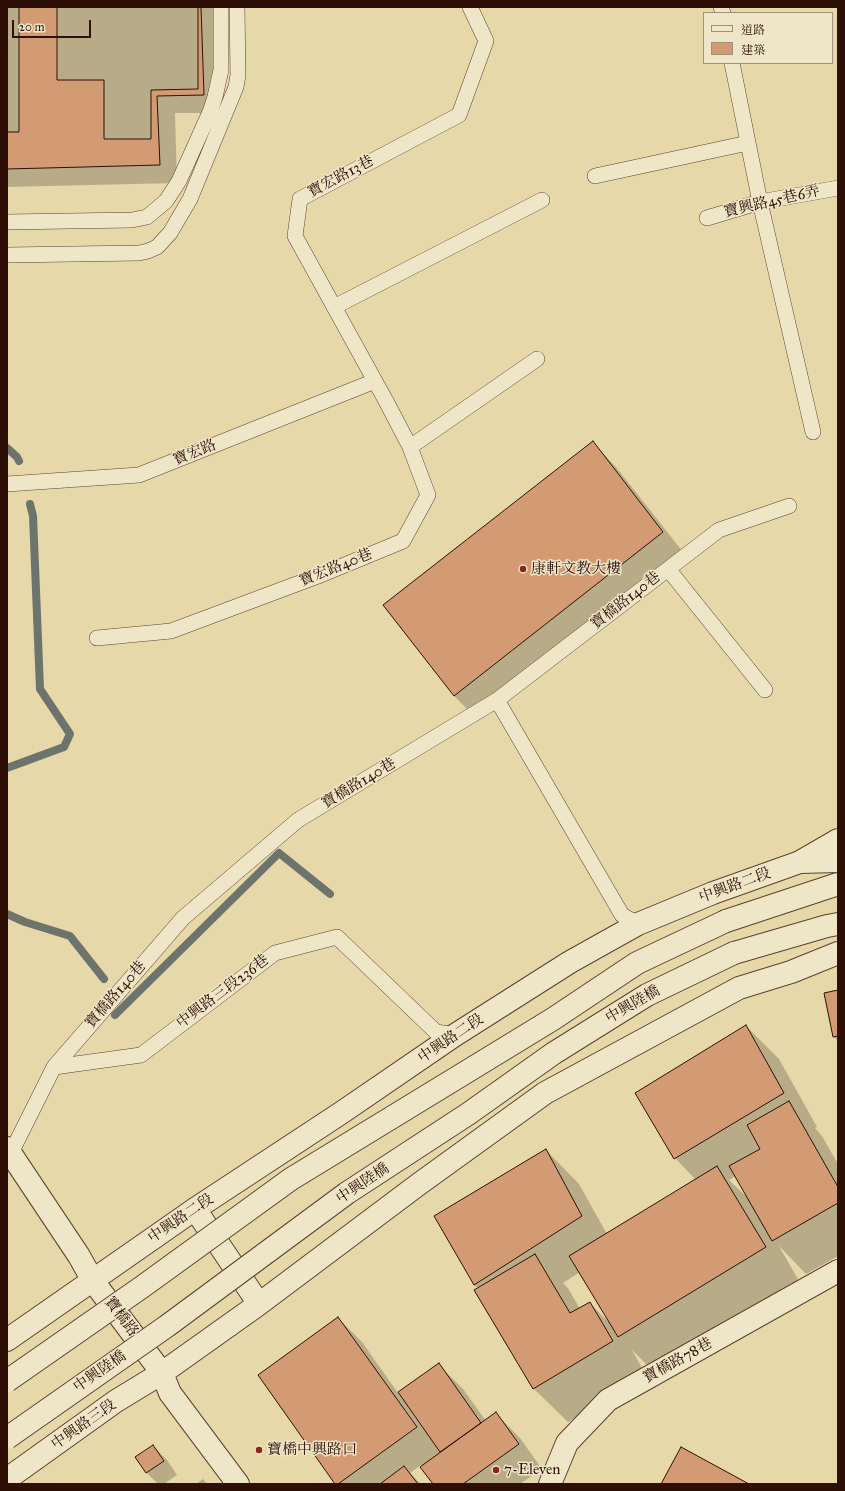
<!DOCTYPE html>
<meta charset="utf-8">
<style>
body{margin:0}
#map{position:relative;width:845px;height:1491px;overflow:hidden;background:#e7d8aa;font-family:"IM FELL Great Primer","Noto Serif TC",serif}
canvas{display:block}
.frame{position:absolute;inset:0;border:8px solid #2d0f05;pointer-events:none}
.legend{position:absolute;left:703px;top:12px;width:130px;height:52px;box-sizing:border-box;background:#efe6c8;border:1px solid #a1907a;margin:0;padding:5px 7px;list-style:none;font-size:12px;color:#2d0f05}
.legend li{display:flex;align-items:center;gap:8px;height:20px}
.legend b{width:20px;border:1px solid #a1907a}
.scale{position:absolute;left:12px;top:20px;width:79px;height:18px;box-sizing:border-box;border:2px solid #2d0f05;border-top:0;padding-left:5px;font-size:12px;line-height:14px;white-space:nowrap;color:#2d0f05;-webkit-text-stroke:3px #efe6c8;paint-order:stroke}
</style>
<div id="map">
<canvas width="845" height="1491"></canvas>
<div class="frame"></div>
<ul class="legend">
<li><b style="height:5px;background:#efe6c8"></b>道路</li>
<li><b style="height:11px;background:#d39b73"></b>建築</li>
</ul>
<div class="scale">20 m</div>
</div>
<script>
const context = document.querySelector('canvas').getContext('2d');
context.lineJoin = 'round';
function fillPath(path, color) { context.fillStyle = color; context.fill(path, 'evenodd'); }
const toPath = rows => new Path2D(rows.map(r => 'M' + r).join(''));
function stroke(path, color, width, dash) { context.strokeStyle = color; context.lineWidth = width; context.lineCap = dash ? 'butt' : 'round'; context.setLineDash(dash || []); context.stroke(path); }
function write(font, color, halo, rows, align = 'center') {
  context.font = font + ' "IM FELL Great Primer","Noto Serif TC",serif'; context.lineWidth = 3; context.setLineDash([]); context.textBaseline = 'middle'; context.strokeStyle = halo; context.fillStyle = color; for (const [text, x, y, turn = 0] of rows) {
    context.save(); context.translate(x, y); context.rotate((+turn || 0) * Math.PI / 180); context.textAlign = isNaN(turn) ? turn : align; if (halo) context.strokeText(text, 0, 0); context.fillText(text, 0, 0); context.restore();
  }
}
fillPath(toPath([
 [7,7,218,7,221,113,175,113,177,183,7,187],
 [593,443,616,467,687,557,478,720,454,696],
 [838,991,838,1041,834,1037],
 [746,1026,779,1059,817,1127,815,1128,822,1136,838,1164,838,1256,806,1274,779,1246,799,1281,652,1370,632,1350,646,1375,568,1422,534,1389,475,1291,479,1289,474,1285,546,1150,579,1184,607,1234,696,1180,675,1158,637,1093],
 [736,1176,748,1198,729,1180],
 [580,1272,610,1323,589,1303,580,1309,568,1288,563,1283],
 [338,1318,362,1342,398,1393,439,1365,463,1389,486,1421,496,1414,520,1438,542,1469,520,1484,434,1484,421,1465,410,1473,421,1484,337,1484],
 [153,1446,167,1460,177,1475,164,1484,158,1484,147,1473,137,1458],
 [203,1479,207,1484,196,1484]
]), '#0003');
stroke(toPath([
 [7,448,17,457,19,461],
 [7,768,64,747,70,734,40,689,33,516,30,504],
 [7,914,25,922,70,936,104,979],
 [115,1015,279,853,330,894]
]), '#6d746c', 8);
const building = toPath([
 [7,7,19,7,19,132,7,132,7,7],
 [7,7,201,7,204,95,157,96,160,165,7,169,7,7],
 [57,7,198,7,198,89,151,90,151,139,104,139,104,80,57,80,57,7],
 [593,441,663,532,454,696,383,605,593,441],
 [838,990,838,1036,833,1037,824,993,838,990],
 [746,1025,784,1093,674,1159,635,1093,746,1025],
 [789,1101,838,1187,838,1203,772,1241,729,1166,760,1149,747,1125,789,1101],
 [546,1149,582,1216,474,1285,434,1216,546,1149],
 [717,1166,766,1247,618,1337,569,1256,717,1166],
 [535,1254,570,1313,590,1302,613,1341,533,1389,474,1290,535,1254],
 [338,1317,417,1427,338,1484,335,1484,258,1375,338,1317],
 [439,1363,481,1423,440,1452,398,1392,439,1363],
 [496,1412,519,1444,463,1484,433,1484,420,1467,496,1412],
 [153,1445,164,1461,146,1473,135,1457,153,1445],
 [681,1447,749,1484,661,1484,681,1447],
 [404,1466,418,1484,380,1484,404,1466]
]);
fillPath(building, '#d39b73');
stroke(building, '#2d0f05', 1);
const service = toPath([
 [721,7,723,13],
 [732,63,760,202,813,432],
 [595,176,748,143],
 [707,218,760,202,838,188],
 [7,222,132,220,147,217,166,201,179,181,210,112,215,97,221,70,221,7],
 [7,255,139,253,148,251,157,247,170,233,190,199,236,87,238,75,237,7],
 [334,307,542,200],
 [410,447,537,359],
 [7,484,139,475,375,381],
 [668,569,765,690],
 [97,638,171,631,318,576,403,541,428,495,410,447,386,401,295,236,300,199,459,115,486,41,470,7],
 [497,700,622,915,638,924],
 [54,1067,141,1055,275,953,337,937,436,1032,455,1035],
 [11,1153,54,1067,183,918,298,820,497,700,719,530,789,506]
]);
const minor = toPath([
 [800,862,838,840],
 [550,1484,567,1443,608,1400,838,1271]
]);
const tertiary = toPath([
 [726,921,838,884],
 [734,953,827,926,838,924],
 [7,1148,79,1256,93,1281,162,1373,170,1393,238,1484],
 [195,1209,259,1304],
 [7,1340,195,1209,341,1113,455,1035,570,962,638,924,713,893,800,862,838,861],
 [7,1479,116,1401,162,1373,259,1304,419,1184,545,1093,739,988,791,972,838,953]
]);
stroke(service, '#5c412e', 16);
stroke(minor, '#5c412e', 24);
stroke(tertiary, '#5c412e', 24);
stroke(service, '#efe6c8', 15);
stroke(minor, '#efe6c8', 22);
stroke(tertiary, '#efe6c8', 22);
const tertiaryBridge = toPath([
 [7,1381,142,1287,291,1179,553,1019,637,963,726,921],
 [7,1438,167,1326,347,1193,468,1114,554,1053,647,995,734,953]
]);
stroke(tertiaryBridge, '#5c412e', 24, []);
stroke(tertiaryBridge, '#efe6c8', 22);
for (const [x, y, r, color] of [
 [523,569,4,"#8f2418"],
 [259,1450,4,"#8f2418"],
 [496,1470,4,"#8f2418"]
]) { const dot = new Path2D(); dot.arc(x, y, r, 0, 2 * Math.PI); context.fillStyle = color; context.fill(dot); stroke(dot, '#efe6c8', 1.5); }
write('15px', '#2d0f05', '#efe6c8', [
 ["寶宏路13巷",341,177,-28],
 ["寶興路45巷6弄",772,202,-13],
 ["寶宏路",195,453,-22],
 ["寶宏路40巷",336,568,-22],
 ["寶橋路140巷",626,601,-38],
 ["寶橋路140巷",359,784,-31],
 ["中興路二段",735,886,-20],
 ["中興路三段236巷",223,992,-37],
 ["寶橋路140巷",116,995,-49],
 ["中興陸橋",633,1005,-30],
 ["中興路二段",451,1039,-34],
 ["中興陸橋",363,1184,-34],
 ["中興路二段",181,1219,-34],
 ["寶橋路",121,1317,53],
 ["寶橋路78巷",678,1361,-29],
 ["中興陸橋",100,1372,-35],
 ["中興路三段",84,1425,-35]
]);
write('15px', '#2d0f05', '#efe6c8', [
 ["康軒文教大樓",531,569],
 ["寶橋中興路口",267,1450],
 ["7-Eleven",504,1470]
], 'left');
</script>
